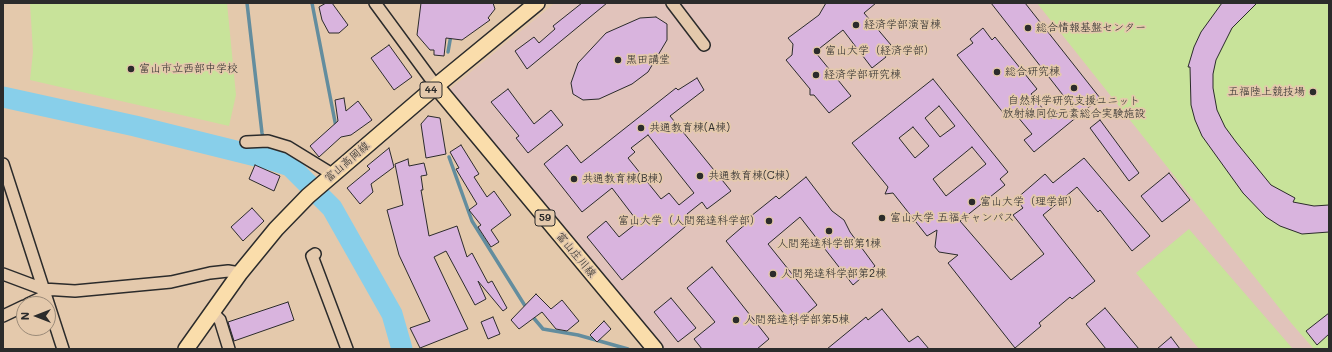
<!DOCTYPE html>
<meta charset="utf-8">
<style>
body{margin:0}
#map{position:relative;width:1332px;height:352px;overflow:hidden;background:#e4c9ac;font-family:Mali,sans-serif}
canvas{display:block}
.frame{position:absolute;inset:0;border:4px solid #2b2b2b;pointer-events:none}
.north{position:absolute;left:16px;top:296px;width:40px;height:40px;box-sizing:border-box;background:#e4c9ac;border:1px solid #9a8a78;border-radius:50%;rotate:270deg;font-size:11px;font-weight:700;line-height:16px;text-align:center;color:#2b2b2b}
.north::after{content:'';display:block;margin:auto;width:14px;height:18px;background:#2b2b2b;clip-path:polygon(50% 0,100% 100%,50% 72%,0 100%)}
</style>
<div id="map">
<canvas width="1332" height="352"></canvas>
<div class="frame"></div>
<div class="north">N</div>
</div>
<script>
const context = document.querySelector('canvas').getContext('2d');
context.lineJoin = 'round';
function fillPath(path, color) { context.fillStyle = color; context.fill(path, 'evenodd'); }
const toPath = rows => new Path2D(rows.map(r => 'M' + r).join(''));
function stroke(path, color, width, dash) { context.strokeStyle = color; context.lineWidth = width; context.lineCap = dash ? 'butt' : 'round'; context.setLineDash(dash || []); context.stroke(path); }
function write(font, color, halo, rows, align = 'center') {
  context.font = font + ' Mali,"Klee One",sans-serif'; context.lineWidth = 3.5; context.setLineDash([]); context.textBaseline = 'middle'; context.strokeStyle = halo; context.fillStyle = color; for (const [text, x, y, turn = 0] of rows) {
    context.save(); context.translate(x, y); context.rotate((+turn || 0) * Math.PI / 180); context.textAlign = isNaN(turn) ? turn : align; if (halo) context.strokeText(text, 0, 0); context.fillText(text, 0, 0); context.restore();
  }
}
fillPath(toPath([
 [555,3,1037,3,1313,349,662,349,450,89]
]), '#e1c3bb');
fillPath(toPath([
 [30,3,227,3,236,95,229,126,30,80,33,52],
 [1037,3,1329,3,1329,349,1314,349,1292,324],
 [1189,229,1293,349,1199,349,1136,273]
]), '#c8e39a');
stroke(toPath([
 [247,3,262,133,272,160],
 [312,3,336,127],
 [448,52,451,35],
 [449,157,472,221,527,309],
 [532,316,543,329,578,335,628,349]
]), '#638d9e', 3.5);
stroke(toPath([
 [3,97,135,126,272,160,290,166,332,208,392,314,402,349]
]), '#88cfea', 21);
const building = toPath([
 [326,3,332,3,348,25,339,33,329,33,322,20,319,7,326,3],
 [421,3,493,3,495,9,488,18,490,20,462,40,446,38,444,56,434,55,434,50,430,50,417,35,421,3],
 [582,3,607,3,527,69,515,51,534,37,539,43,555,29,553,26,582,3],
 [826,3,876,3,864,13,891,45,882,52,886,57,872,68,843,30,820,48,821,49,816,53,851,96,829,113,814,95,810,95,810,89,786,60,792,55,793,44,788,38,819,15,826,3],
 [991,3,1025,3,1100,98,1034,152,1024,140,1032,134,1012,110,1005,115,957,55,973,43,970,39,983,28,992,40,995,37,1037,89,1031,94,1051,119,1057,113,1077,113,991,3],
 [1222,3,1257,3,1232,28,1216,60,1213,74,1213,88,1217,110,1225,127,1236,142,1271,185,1295,198,1293,202,1314,206,1329,205,1329,232,1302,234,1280,226,1266,217,1243,193,1202,136,1195,120,1191,105,1190,67,1188,67,1194,47,1201,32,1222,3],
 [656,17,667,24,667,40,648,72,632,84,599,99,583,100,573,94,571,83,578,63,606,33,640,18,656,17],
 [389,45,412,77,394,90,371,58,389,45],
 [697,78,704,90,670,116,731,191,707,209,702,202,687,214,692,221,622,280,587,237,606,221,619,237,638,222,612,188,582,212,544,164,567,145,581,163,676,88,678,90,697,78],
 [648,135,694,193,679,205,669,193,661,199,628,158,635,152,631,148,648,135],
 [933,79,1008,172,1000,179,1005,185,960,221,1011,280,1044,254,1013,215,1023,208,1016,199,1045,174,1053,183,1084,158,1150,236,1132,251,1100,210,1098,212,1077,187,1043,215,1095,281,1072,299,1070,297,1039,323,1041,326,1015,348,948,263,958,255,939,252,935,247,937,230,927,236,893,193,885,194,888,187,852,143,933,79],
 [939,106,955,126,940,137,925,118,939,106],
 [913,127,929,146,915,158,899,138,913,127],
 [972,147,986,164,946,196,933,179,972,147],
 [508,89,534,124,551,110,563,125,528,153,516,138,519,136,491,102,508,89],
 [344,98,346,111,358,101,372,120,351,135,341,137,319,157,310,146,338,121,335,100,344,98],
 [428,116,440,118,446,154,426,158,421,124,428,116],
 [1100,120,1139,173,1129,181,1090,128,1100,120],
 [461,145,479,174,474,177,487,197,494,191,511,215,491,230,499,242,491,247,478,227,481,225,469,210,477,204,456,169,459,168,450,152,461,145],
 [389,148,394,167,371,184,373,192,360,204,347,188,370,169,367,166,389,148],
 [408,159,409,166,424,163,427,175,421,176,423,190,421,190,429,236,457,226,467,257,472,253,488,283,492,281,507,308,503,311,478,281,486,299,475,305,446,251,434,257,468,329,420,348,410,328,430,321,399,255,387,210,403,205,395,164,408,159],
 [255,165,280,176,274,191,249,179,255,165],
 [1169,173,1190,200,1162,222,1141,196,1169,173],
 [806,177,832,211,844,220,850,232,875,266,853,285,800,217,768,244,817,305,793,325,726,241,748,222,746,220,776,196,779,199,806,177],
 [252,208,264,221,243,241,231,227,252,208],
 [712,267,769,339,757,349,702,349,694,339,715,322,687,288,712,267],
 [536,294,551,309,562,300,579,321,567,331,556,329,542,312,519,329,511,320,536,294],
 [671,298,696,328,678,342,654,312,671,298],
 [288,302,294,320,234,341,228,322,288,302],
 [1105,308,1139,349,1106,349,1086,324,1105,308],
 [882,309,909,342,918,336,929,349,827,349,866,317,868,320,882,309],
 [1329,313,1329,334,1317,345,1306,331,1329,313],
 [493,317,500,334,488,339,481,322,493,317],
 [604,321,611,329,597,342,590,335,604,321],
 [1171,337,1180,349,1157,349,1171,337]
]);
fillPath(building, '#d9b4de');
stroke(building, '#2b2b2b', 1);
const minor = toPath([
 [375,3,436,86],
 [672,3,704,45],
 [246,142,268,141,288,147,332,174],
 [3,164,63,349],
 [315,254,312,256,347,349],
 [3,274,43,289,75,291,171,282,210,273,228,271,240,273],
 [28,304,45,296],
 [212,312,220,320,229,349],
 [3,316,24,306]
]);
const major = toPath([
 [436,86,655,349],
 [186,349,240,273,276,229,308,196,436,86,537,3]
]);
stroke(minor, '#2b2b2b', 14);
stroke(major, '#2b2b2b', 18);
stroke(minor, '#e4c9ac', 11);
stroke(major, '#faddab', 15);
for (const [x, y, r, color] of [
 [856,25,4,"#2b2b2b"],
 [1028,28,4,"#2b2b2b"],
 [817,51,4,"#2b2b2b"],
 [618,60,4,"#2b2b2b"],
 [131,69,4,"#2b2b2b"],
 [997,72,4,"#2b2b2b"],
 [816,75,4,"#2b2b2b"],
 [1074,88,4,"#2b2b2b"],
 [1313,92,4,"#2b2b2b"],
 [641,128,4,"#2b2b2b"],
 [700,176,4,"#2b2b2b"],
 [574,179,4,"#2b2b2b"],
 [972,202,4,"#2b2b2b"],
 [882,218,4,"#2b2b2b"],
 [769,221,4,"#2b2b2b"],
 [829,231,4,"#2b2b2b"],
 [773,274,4,"#2b2b2b"],
 [736,320,4,"#2b2b2b"]
]) { const dot = new Path2D(); dot.arc(x, y, r, 0, 2 * Math.PI); context.fillStyle = color; context.fill(dot); stroke(dot, '#e4c9ac', 1.5); }
for (const [x, y, w] of [
 [431,90,22],
 [545,218,20]
]) { const box = new Path2D(); box.roundRect(x - w / 2, y - 8, w, 16, 3); context.fillStyle = '#e4c9ac'; context.fill(box); stroke(box, '#2b2b2b', 1); }
write('bold 10px', '#2b2b2b', null, [
 ["44",431,90],
 ["59",545,218]
]);
write('11px', '#2b2b2b', '#e4c9ac', [
 ["経済学部演習棟",864,25],
 ["総合情報基盤センター",1036,28],
 ["富山大学（経済学部）",825,51],
 ["黒田講堂",626,60],
 ["富山市立西部中学校",139,69],
 ["総合研究棟",1005,72],
 ["経済学部研究棟",824,75],
 ["五福陸上競技場",1305,92,"right"],
 ["自然科学研究支援ユニット",1074,101,"center"],
 ["放射線同位元素総合実験施設",1074,114,"center"],
 ["共通教育棟(A棟)",649,128],
 ["共通教育棟(C棟)",708,176],
 ["共通教育棟(B棟)",582,179],
 ["富山大学（理学部）",980,202],
 ["富山大学 五福キャンパス",890,218],
 ["富山大学（人間発達科学部）",761,221,"right"],
 ["人間発達科学部第1棟",829,244,"center"],
 ["人間発達科学部第2棟",781,274],
 ["人間発達科学部第5棟",744,320]
], 'left');
write('11px', '#2b2b2b', '#e4c9ac', [
 ["富山高岡線",347,162,-41],
 ["富山庄川線",576,255,50]
]);
</script>
